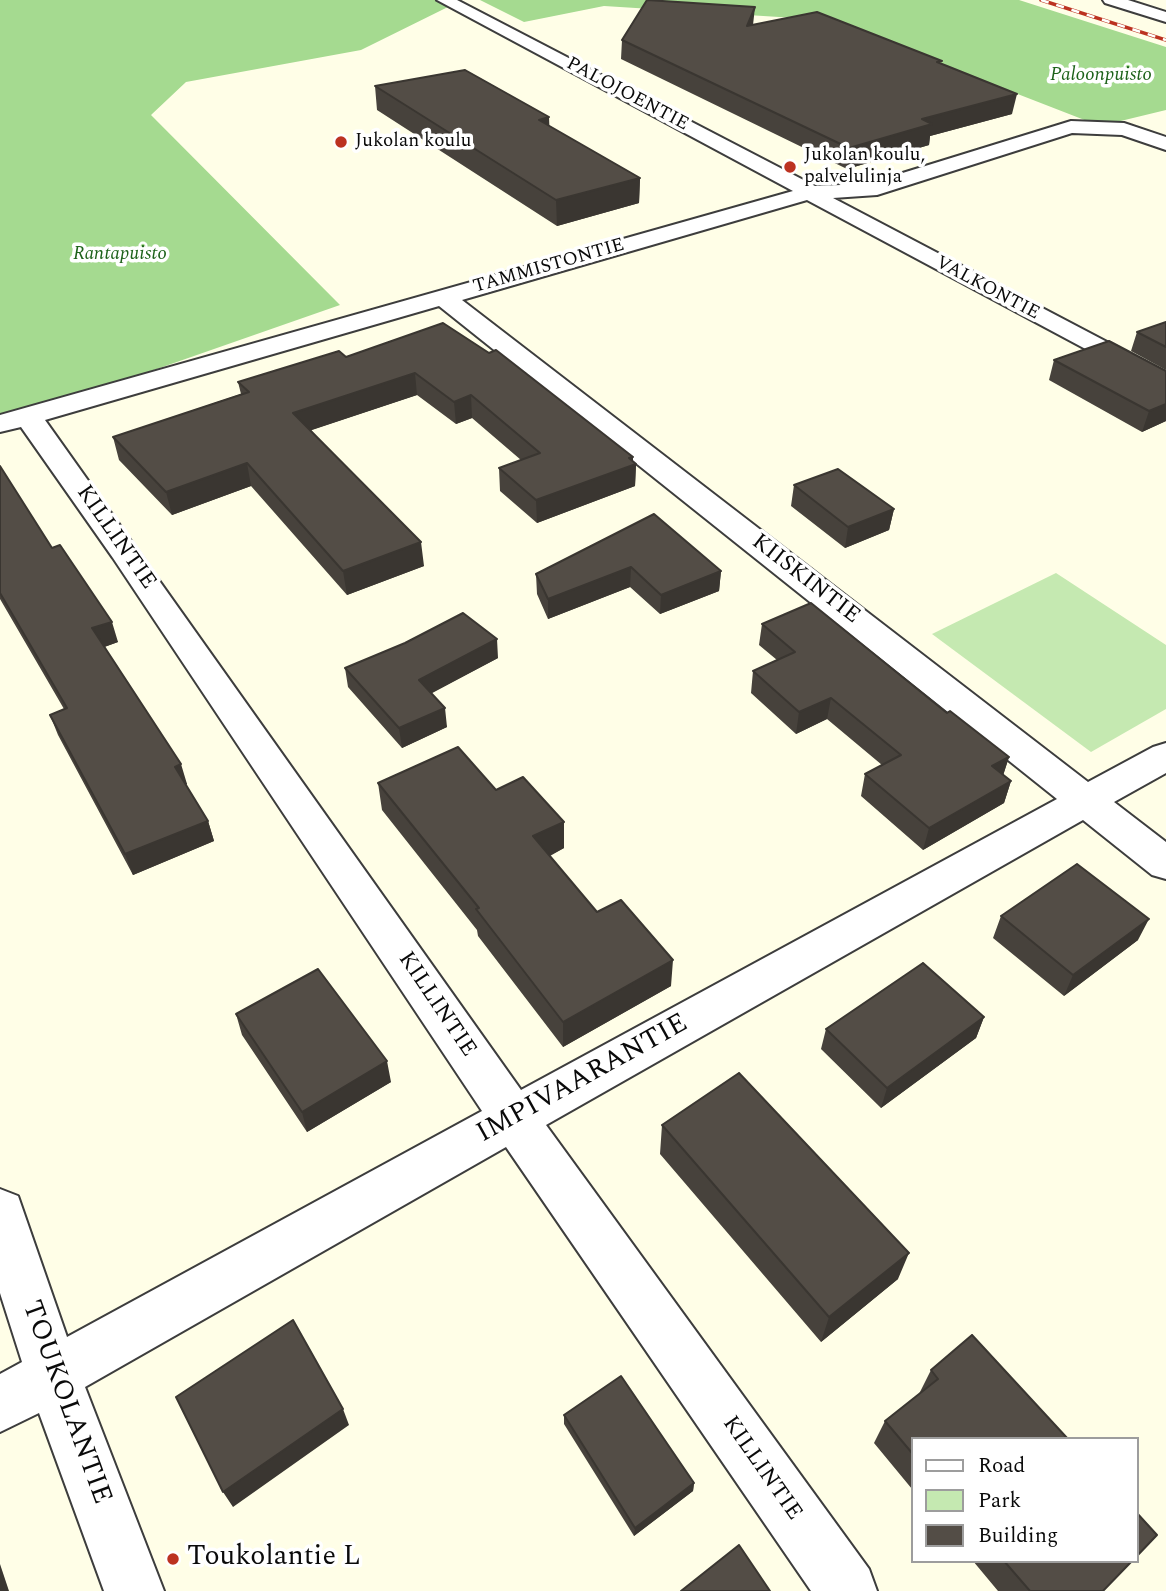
<!DOCTYPE html>
<style>
body{margin:0}
#map{position:relative;width:1166px;height:1591px;overflow:hidden;background:#fffee7;font-family:Spectral,serif}
canvas{display:block}
.legend{position:absolute;left:911px;top:1437px;width:228px;height:126px;box-sizing:border-box;background:#fff;border:2px solid #9d9d9d;margin:0;padding:9px 12px;list-style:none;font-size:21px;color:#0a0a0a}
.legend li{display:flex;align-items:center;gap:14px;height:35px}
.legend b{width:35px;border:2px solid #9d9d9d}
</style>
<div id="map">
<canvas width="1166" height="1591"></canvas>
<ul class="legend">
<li><b style="height:9px;background:#fff"></b>Road</li>
<li><b style="height:19px;background:#c5e9b1"></b>Park</li>
<li><b style="height:19px;background:#534d46"></b>Building</li>
</ul>
</div>
<script>
const context = document.querySelector('canvas').getContext('2d');
context.lineJoin = 'round';
function fillPath(path, color) { context.fillStyle = color; context.fill(path, 'evenodd'); }
const toPath = rows => new Path2D(rows.map(r => 'M' + r).join(''));
function stroke(path, color, width, dash) { context.strokeStyle = color; context.lineWidth = width; context.lineCap = dash ? 'butt' : 'round'; context.setLineDash(dash || []); context.stroke(path); }
function write(font, color, halo, rows, align = 'center') {
  context.font = font + ' Spectral,serif'; context.lineWidth = 7; context.setLineDash([]); context.textBaseline = 'middle'; context.strokeStyle = halo; context.fillStyle = color; for (const [text, x, y, turn = 0] of rows) {
    context.save(); context.translate(x, y); context.rotate((+turn || 0) * Math.PI / 180); context.textAlign = isNaN(turn) ? turn : align; if (halo) context.strokeText(text, 0, 0); context.fillText(text, 0, 0); context.restore();
  }
}
fillPath(toPath([
 [1056,573,1166,645,1166,709,1091,752,932,634]
]), '#c5e9b1');
fillPath(toPath([
 [0,0,445,0,454,4,361,50,186,82,151,115,340,305,68,400,0,419],
 [480,0,1019,0,1166,47,1166,110,1100,126,827,20,604,6,524,22]
]), '#a5da90');
const street = toPath([
 [437,0,457,0,815,186,867,184,1071,121,1124,123,1166,137,1166,150,1122,135,1072,133,877,195,833,198,1166,373,1166,392,807,200,462,300,1088,782,1153,747,1166,743,1166,773,1114,802,1166,842,1166,879,1152,875,1083,820,546,1125,869,1569,877,1591,811,1591,506,1147,85,1387,164,1591,104,1591,39,1413,0,1432,0,1374,22,1362,0,1293,0,1189,18,1196,67,1337,482,1111,113,558,21,427,0,432,0,415,793,191,437,0],
 [439,306,1057,799,521,1090,45,420,439,306],
 [1103,0,1128,0,1166,12,1166,22,1105,3,1103,0]
]);
stroke(street, '#3d3d3d', 4);
fillPath(street, '#fff');
const rail = toPath([
 [1041,0,1166,40]
]);
stroke(rail, '#bc3220', 3.5);
stroke(rail, '#fff', 2.5, [8]);
fillPath(toPath([
 [753,25,941,64,1012,114,930,136,929,145,847,169,621,59,622,40],
 [375,86,549,117,549,126,640,178,639,203,557,226,377,110],
 [1166,322,1166,370,1131,351,1137,332],
 [443,323,636,464,635,486,537,523,500,491,499,468,521,460,472,418,456,424,417,395,311,430,424,566,347,595,251,486,172,515,119,460,113,437,241,394,238,382,346,357],
 [1054,360,1166,371,1166,421,1142,432,1049,380],
 [0,466,52,548,118,642,104,647,187,784,186,785,208,821,214,841,133,875,58,735,50,715,64,709,0,599],
 [794,485,894,509,889,530,845,548,791,506],
 [654,514,721,571,719,591,660,614,630,587,548,619,537,594,536,574],
 [762,624,947,713,1009,757,1003,775,1011,781,1004,803,923,850,861,796,865,774,882,765,827,719,796,734,751,693,753,671,777,660,759,645],
 [498,658,431,693,447,727,402,748,348,687,345,668],
 [378,783,496,790,564,822,564,848,550,856,597,912,671,986,563,1047,478,936,477,930,382,810],
 [1001,916,1138,940,1064,996,993,938],
 [236,1014,391,1082,307,1132,242,1035],
 [984,1017,976,1038,881,1108,821,1049,826,1029],
 [662,1125,898,1279,821,1342,660,1154],
 [931,1370,1068,1439,912,1439,912,1489,874,1443,885,1421,919,1394],
 [564,1415,694,1483,693,1491,634,1536,564,1424],
 [973,1561,1132,1561,1103,1591,998,1591]
]), '#47423c');
fillPath(toPath([
 [755,7,753,25,747,26],
 [1017,94,1012,114,930,136,929,145,847,169,849,148,922,119],
 [549,117,550,141,539,120],
 [640,178,639,203,557,226,556,200],
 [415,373,417,395,297,435,293,413],
 [471,395,472,418,456,424,454,402],
 [1166,404,1166,421,1142,432,1149,411],
 [633,457,633,465,636,464,635,486,537,523,536,500],
 [247,463,251,486,172,515,166,492],
 [894,509,889,530,845,548,848,527],
 [421,542,424,566,347,595,343,571],
 [631,567,630,587,548,619,548,599],
 [721,571,719,591,660,614,661,595],
 [112,622,118,642,99,649,92,628],
 [497,639,498,658,421,699,419,680],
 [831,698,827,719,796,734,799,712],
 [445,708,447,727,402,748,399,728],
 [1009,757,1002,779,992,766],
 [181,764,187,784,181,787,175,767],
 [1011,781,1004,803,923,850,929,828],
 [208,821,214,841,133,875,125,854],
 [564,822,564,848,535,863,533,836],
 [1149,919,1138,940,1064,996,1073,975],
 [673,960,671,986,563,1047,563,1022],
 [984,1017,976,1038,881,1108,887,1088],
 [387,1061,391,1082,307,1132,302,1112],
 [909,1253,898,1279,821,1342,829,1317],
 [343,1409,349,1425,233,1507,223,1492],
 [694,1483,693,1491,634,1536,635,1528],
 [0,1564,9,1591,0,1591]
]), '#3a3631');
const building = toPath([
 [647,0,755,7,747,26,817,12,942,61,937,62,1017,94,922,119,932,124,849,148,622,40,647,0],
 [465,70,549,117,539,120,640,178,556,200,375,86,465,70],
 [1166,322,1166,347,1137,332,1166,322],
 [443,323,489,353,496,350,633,457,629,458,636,464,536,500,499,468,540,453,471,395,454,402,415,373,293,413,421,542,343,571,247,463,166,492,113,437,249,392,238,382,339,351,346,357,443,323],
 [1109,341,1166,371,1166,404,1149,411,1054,360,1109,341],
 [0,466,52,548,60,545,112,622,92,628,181,764,175,767,208,821,125,854,50,715,67,708,0,593,0,466],
 [838,469,894,509,848,527,794,485,838,469],
 [654,514,721,571,661,595,631,567,548,599,536,574,654,514],
 [811,603,947,713,950,711,1009,757,992,766,1011,781,929,828,865,774,901,755,831,698,799,712,753,671,795,652,762,624,811,603],
 [463,613,497,639,419,680,445,708,399,728,345,668,405,643,463,613],
 [458,747,496,790,523,777,564,822,533,836,597,912,621,900,673,960,563,1022,476,909,479,908,378,783,458,747],
 [1077,864,1149,919,1073,975,1001,916,1077,864],
 [923,963,984,1017,887,1088,826,1029,923,963],
 [318,969,387,1061,302,1112,236,1014,318,969],
 [739,1073,909,1253,829,1317,662,1125,739,1073],
 [293,1320,343,1409,223,1492,176,1397,293,1320],
 [972,1335,1068,1439,912,1439,912,1453,885,1421,938,1379,931,1370,972,1335],
 [621,1376,694,1483,635,1528,564,1415,621,1376],
 [1136,1512,1157,1535,1136,1557,1136,1512],
 [739,1545,770,1591,681,1591,739,1545],
 [1004,1561,1132,1561,1103,1591,1030,1591,1004,1561]
]);
fillPath(building, '#534d46');
stroke(building, '#3a3631', 2);
for (const [x, y, r, color] of [
 [341,142,7,"#bc3220"],
 [790,167,7,"#bc3220"],
 [173,1559,7,"#bc3220"]
]) { const dot = new Path2D(); dot.arc(x, y, r, 0, 2 * Math.PI); context.fillStyle = color; context.fill(dot); stroke(dot, '#fff', 2.5); }
write('italic 19px', '#1d621a', '#fff', [
 ["Paloonpuisto",1101,76],
 ["Rantapuisto",120,255]
]);
write('19px', '#0a0a0a', '#fff', [
 ["PALOJOENTIE",627,95,28],
 ["TAMMISTONTIE",549,267,-16],
 ["VALKONTIE",987,289,28]
]);
write('19px', '#0a0a0a', '#fff', [
 ["Jukolan koulu",355,142],
 ["Jukolan koulu,",804,156],
 ["palvelulinja",804,178]
], 'left');
write('23px', '#0a0a0a', '#fff', [
 ["KILLINTIE",115,538,55],
 ["KIISKINTIE",805,580,38],
 ["KILLINTIE",436,1005,56],
 ["KILLINTIE",761,1469,55]
]);
write('28px', '#0a0a0a', '#fff', [
 ["IMPIVAARANTIE",583,1080,-29],
 ["TOUKOLANTIE",65,1403,70]
]);
write('28px', '#0a0a0a', '#fff', [
 ["Toukolantie L",187,1559]
], 'left');
</script>
